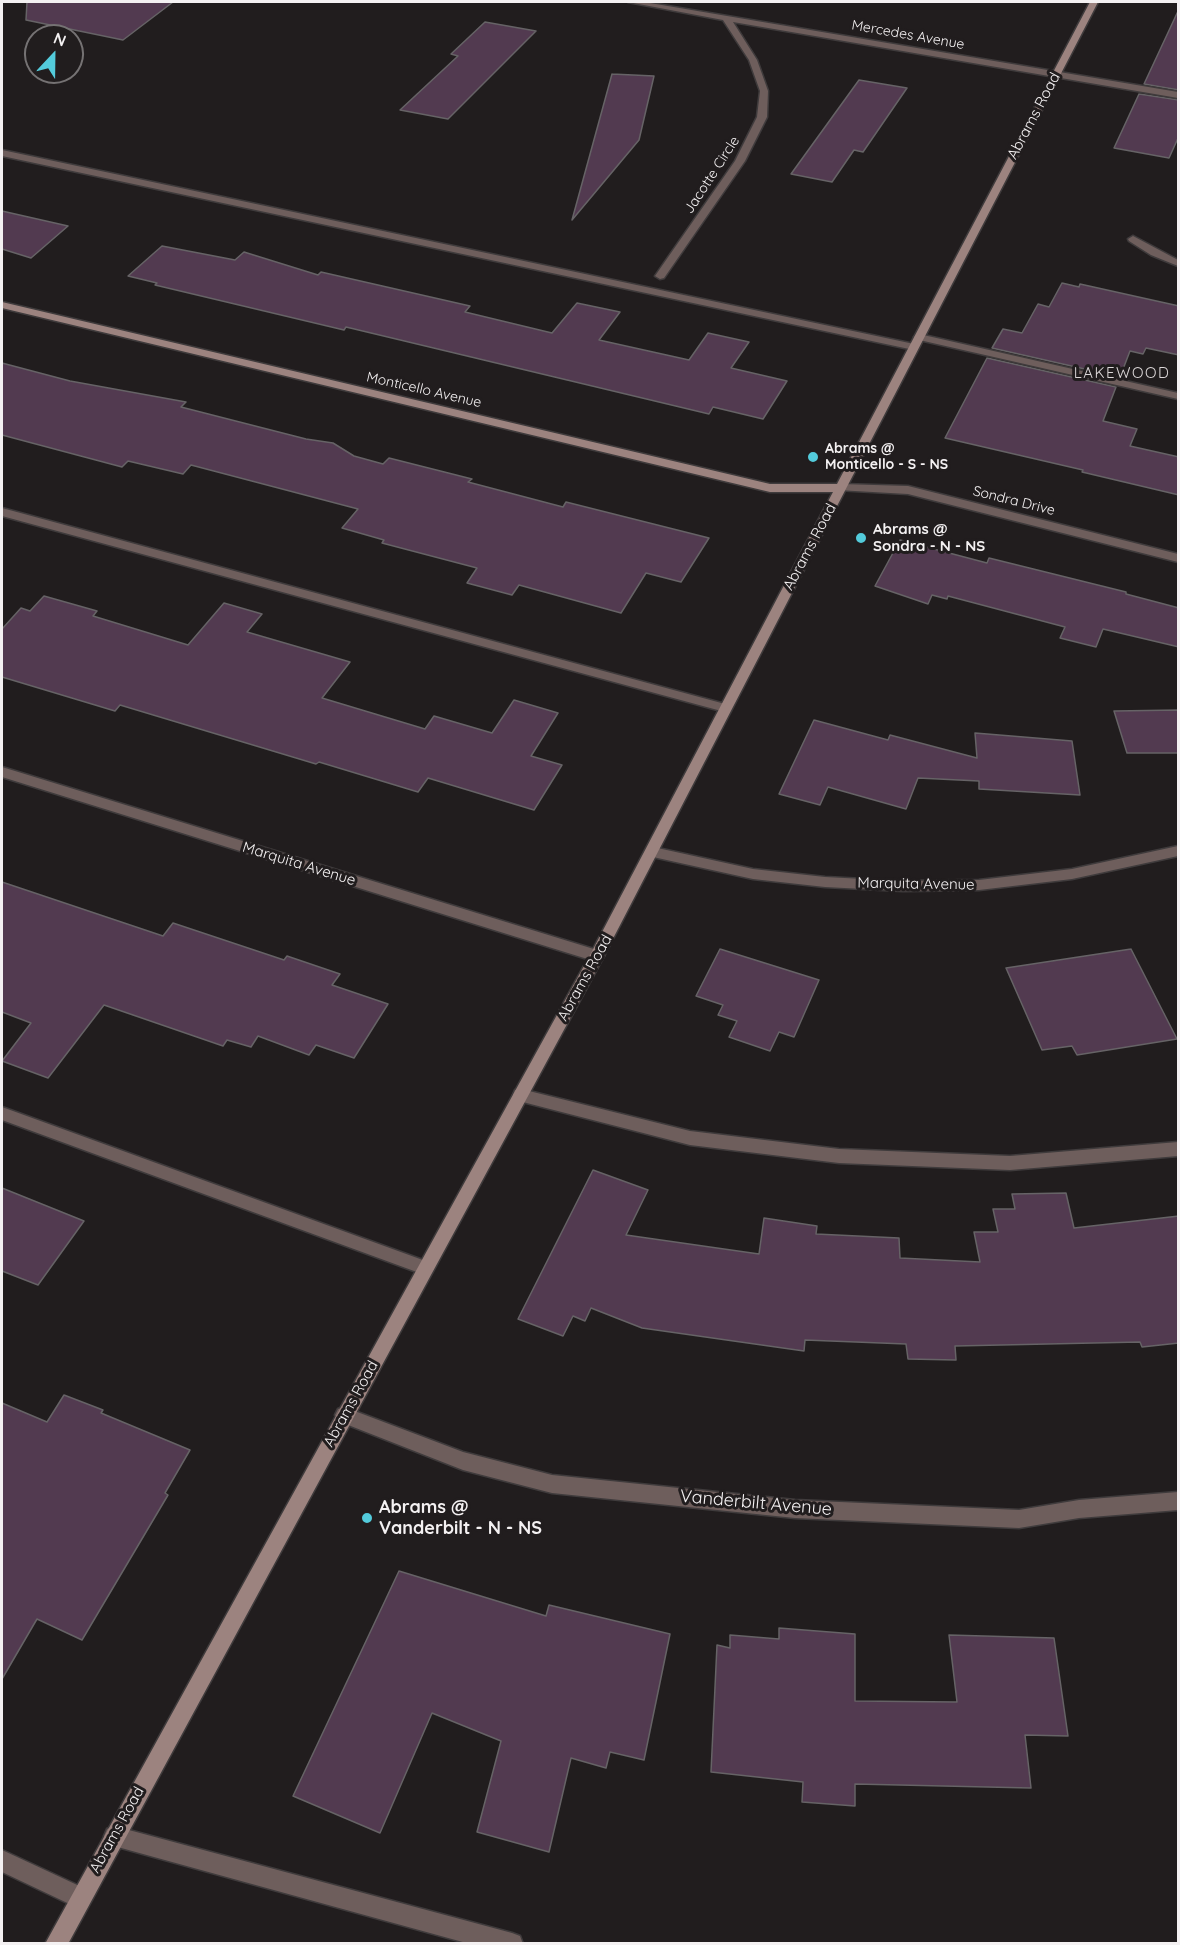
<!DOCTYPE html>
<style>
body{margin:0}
#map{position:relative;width:1180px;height:1945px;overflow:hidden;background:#211d1e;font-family:Quicksand,sans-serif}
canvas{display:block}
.frame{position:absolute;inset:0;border:3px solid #f4f1f2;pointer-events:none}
.north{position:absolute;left:24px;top:24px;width:60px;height:60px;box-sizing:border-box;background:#211d1e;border:2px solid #757273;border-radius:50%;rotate:22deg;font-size:16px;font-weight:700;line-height:24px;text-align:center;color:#f4f1f2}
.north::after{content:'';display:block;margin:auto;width:21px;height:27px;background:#53cbdb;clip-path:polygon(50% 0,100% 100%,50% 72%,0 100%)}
</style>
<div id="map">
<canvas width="1180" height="1945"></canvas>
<div class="frame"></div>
<div class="north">N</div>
</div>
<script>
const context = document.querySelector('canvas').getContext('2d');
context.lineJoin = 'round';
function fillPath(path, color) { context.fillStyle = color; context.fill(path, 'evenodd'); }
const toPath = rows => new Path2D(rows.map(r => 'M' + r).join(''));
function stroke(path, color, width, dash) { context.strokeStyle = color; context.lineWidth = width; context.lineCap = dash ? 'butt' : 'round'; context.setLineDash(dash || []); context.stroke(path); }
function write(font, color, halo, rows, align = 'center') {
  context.font = font + ' Quicksand,sans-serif'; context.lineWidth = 6; context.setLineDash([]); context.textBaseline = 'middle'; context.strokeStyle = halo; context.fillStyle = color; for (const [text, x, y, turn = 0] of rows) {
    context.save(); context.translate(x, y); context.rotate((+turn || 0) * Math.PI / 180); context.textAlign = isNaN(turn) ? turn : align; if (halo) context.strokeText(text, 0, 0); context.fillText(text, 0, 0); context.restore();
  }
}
const building = toPath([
 [27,2,173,2,123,40,26,20,27,2],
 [1179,9,1179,90,1144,84,1179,9],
 [485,22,536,31,448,119,400,110,458,56,451,54,485,22],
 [612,74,654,76,639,140,572,220,612,74],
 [859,80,907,88,863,152,854,150,832,182,791,174,859,80],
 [1139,94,1179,100,1179,136,1169,158,1114,148,1139,94],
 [2,211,68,226,31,258,2,249,2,211],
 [162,246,235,260,244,252,318,275,321,272,470,306,465,312,552,333,577,303,620,312,599,340,689,360,708,333,749,342,731,368,787,381,763,419,713,407,709,414,346,327,344,330,155,285,157,283,128,276,162,246],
 [1062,283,1079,287,1080,284,1179,306,1179,355,1146,348,1143,354,1130,351,1120,377,992,348,1003,329,1022,333,1038,304,1049,307,1062,283],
 [987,358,1116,387,1103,421,1137,429,1130,446,1179,457,1179,495,1082,472,1083,470,945,438,987,358],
 [2,363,70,381,186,402,181,407,306,439,333,443,354,456,383,464,389,458,472,479,468,482,563,507,566,502,709,538,681,582,646,573,621,613,519,585,512,595,467,583,477,568,382,543,384,540,342,528,358,509,191,465,183,474,128,461,122,467,2,435,2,363],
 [900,540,987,563,989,558,1126,592,1126,594,1179,608,1179,647,1103,629,1096,647,1060,638,1065,627,948,596,947,599,932,595,928,604,875,586,900,540],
 [44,596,97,611,93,616,188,645,224,603,262,614,247,632,350,662,322,698,425,729,434,716,492,733,514,700,558,713,531,756,562,765,534,810,428,778,418,792,319,762,316,764,120,705,115,711,2,677,2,629,21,608,30,611,44,596],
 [1179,710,1179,753,1127,753,1114,711,1179,710],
 [814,720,888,740,890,735,977,758,975,733,1072,741,1080,795,979,789,979,781,918,778,906,809,828,787,820,805,779,794,814,720],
 [2,882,163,936,173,923,284,960,287,956,340,974,332,985,388,1004,354,1058,316,1045,309,1055,258,1036,251,1047,227,1040,223,1046,104,1005,48,1078,2,1061,31,1023,2,1012,2,882],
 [720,949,819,980,794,1037,779,1032,770,1051,729,1037,737,1021,718,1015,723,1005,696,996,720,949],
 [1131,949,1177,1039,1077,1055,1072,1046,1042,1050,1006,968,1131,949],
 [593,1170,648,1190,626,1235,759,1254,764,1218,817,1226,816,1234,899,1238,900,1258,980,1262,974,1232,998,1232,993,1209,1015,1209,1012,1194,1066,1193,1074,1228,1179,1216,1179,1343,1142,1347,1140,1342,955,1346,956,1360,908,1359,906,1344,805,1340,804,1351,642,1328,591,1308,585,1321,573,1316,563,1336,518,1319,593,1170],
 [2,1188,84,1221,38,1285,2,1271,2,1188],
 [64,1395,103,1410,101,1413,190,1450,165,1493,168,1495,82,1640,37,1619,2,1679,2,1403,47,1422,64,1395],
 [399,1571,546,1616,549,1605,670,1634,644,1760,610,1752,606,1768,571,1758,549,1852,477,1832,501,1741,432,1713,380,1833,293,1796,399,1571],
 [779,1628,855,1634,855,1701,957,1702,949,1635,1054,1638,1068,1736,1025,1735,1031,1788,855,1784,855,1806,802,1802,803,1782,711,1772,717,1645,730,1648,730,1635,779,1639,779,1628]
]);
fillPath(building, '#523a50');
stroke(building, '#666366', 1.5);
const lane = toPath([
 [2,150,914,344,919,347,914,350,2,156,2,150],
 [919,334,1178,393,1178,399,915,339,914,337,919,334],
 [2,508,725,704,732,708,725,712,2,516,2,508],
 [521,1089,690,1131,839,1149,1010,1156,1178,1142,1178,1156,1010,1170,839,1163,690,1145,515,1100,513,1095,515,1090,521,1089],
 [2,1107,431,1263,434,1268,431,1273,425,1275,2,1120,2,1107],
 [114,1826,512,1933,520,1936,523,1944,470,1944,114,1846,107,1843,104,1836,107,1829,114,1826]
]);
const street = toPath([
 [628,2,644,2,1178,92,1178,98,733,22,757,60,768,91,767,117,745,161,664,278,660,279,655,276,735,161,757,117,760,91,749,60,723,20,628,2],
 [1133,236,1178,260,1178,266,1151,255,1129,241,1128,239,1133,236],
 [841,484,908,486,1178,554,1178,562,908,494,837,490,837,486,841,484],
 [2,767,597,950,602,952,604,956,602,960,597,962,2,777,2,767],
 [1178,846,1178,856,1072,879,979,890,903,891,825,887,753,879,653,857,646,852,653,847,753,869,825,877,903,881,979,880,1072,869,1178,846],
 [344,1407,463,1452,552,1475,795,1500,1019,1510,1079,1500,1178,1492,1178,1510,1079,1518,1019,1528,795,1518,552,1493,463,1470,338,1421,335,1415,338,1409,344,1407],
 [2,1850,88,1890,91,1898,88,1906,80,1909,2,1872,2,1850]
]);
const secondary = toPath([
 [1090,2,1098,2,604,956,68,1944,45,1944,590,955,833,492,770,492,2,308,2,302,770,484,837,484,1090,2]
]);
stroke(lane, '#3f3b3c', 3);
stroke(street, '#3f3b3c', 3);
stroke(secondary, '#3f3b3c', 3);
fillPath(lane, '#6e5e5c');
fillPath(street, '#6e5e5c');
fillPath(secondary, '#9c837f');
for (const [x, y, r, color] of [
 [813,457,6,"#53cbdb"],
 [861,538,6,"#53cbdb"],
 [367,1518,6,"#53cbdb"]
]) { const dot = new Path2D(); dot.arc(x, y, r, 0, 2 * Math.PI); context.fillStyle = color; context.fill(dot); stroke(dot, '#211d1e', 2); }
write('14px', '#f4f1f2', '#211d1e', [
 ["Mercedes Avenue",908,35,10],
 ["Jacotte Circle",712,175,-57],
 ["Monticello Avenue",424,390,13],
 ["Sondra Drive",1014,501,14]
]);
write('bold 14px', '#f4f1f2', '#211d1e', [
 ["Abrams @",825,449],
 ["Monticello - S - NS",825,465]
], 'left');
write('15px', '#f4f1f2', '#211d1e', [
 ["Abrams Road",1034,116,-62],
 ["Abrams Road",810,547,-62],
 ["Marquita Avenue",299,864,17],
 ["Marquita Avenue",916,884,1],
 ["Abrams Road",585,978,-61],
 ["Abrams Road",351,1404,-61],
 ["Abrams Road",117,1830,-61]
]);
context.letterSpacing = '1.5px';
write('15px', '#dcd7d8', '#211d1e', [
 ["LAKEWOOD",1122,373]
]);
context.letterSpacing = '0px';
write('bold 15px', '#f4f1f2', '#211d1e', [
 ["Abrams @",873,529],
 ["Sondra - N - NS",873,546]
], 'left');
write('18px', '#f4f1f2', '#211d1e', [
 ["Vanderbilt Avenue",756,1503,5]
]);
write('bold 18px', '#f4f1f2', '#211d1e', [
 ["Abrams @",379,1508],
 ["Vanderbilt - N - NS",379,1529]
], 'left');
</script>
